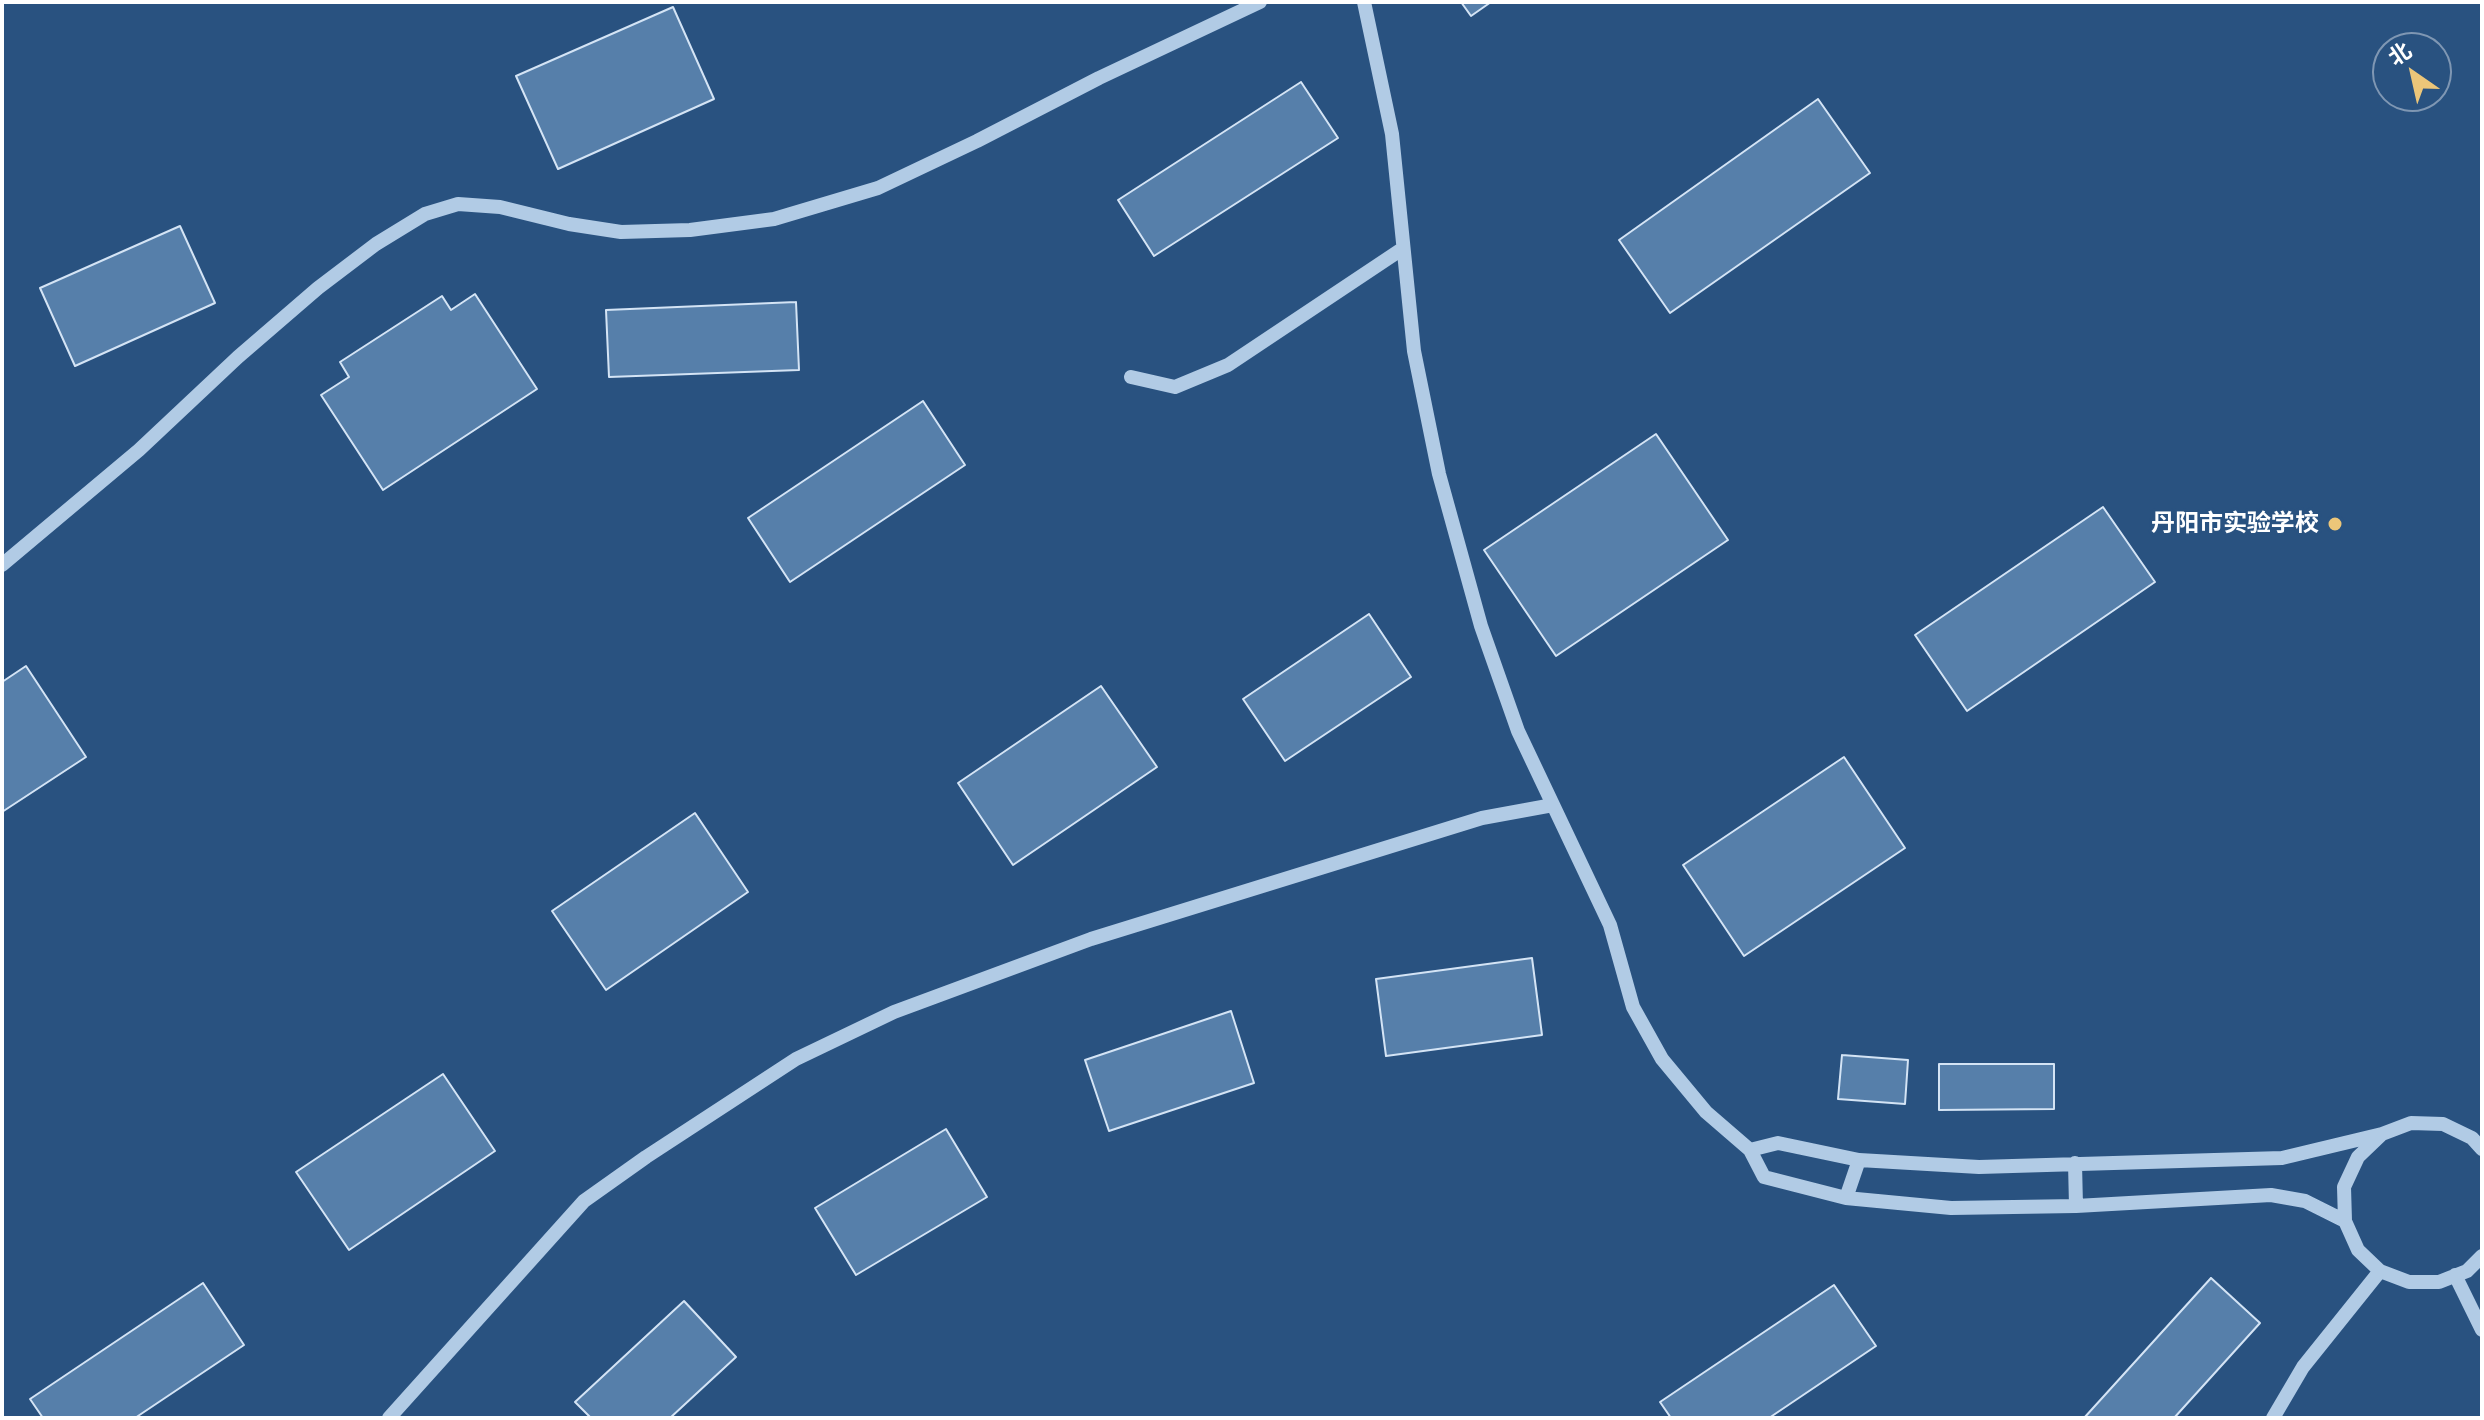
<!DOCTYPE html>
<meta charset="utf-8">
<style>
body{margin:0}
#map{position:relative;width:2484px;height:1420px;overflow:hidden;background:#295280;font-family:"Space Grotesk","Noto Sans SC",sans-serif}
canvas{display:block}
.frame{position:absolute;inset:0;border:4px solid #fff;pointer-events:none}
.north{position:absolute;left:2372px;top:32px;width:80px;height:80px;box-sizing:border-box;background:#295280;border:2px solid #7f97b3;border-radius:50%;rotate:326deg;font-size:22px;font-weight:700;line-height:32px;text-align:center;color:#fff}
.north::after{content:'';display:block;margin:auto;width:28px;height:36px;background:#ecc679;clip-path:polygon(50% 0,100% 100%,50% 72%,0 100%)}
</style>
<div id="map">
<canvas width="2484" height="1420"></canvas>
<div class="frame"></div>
<div class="north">北</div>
</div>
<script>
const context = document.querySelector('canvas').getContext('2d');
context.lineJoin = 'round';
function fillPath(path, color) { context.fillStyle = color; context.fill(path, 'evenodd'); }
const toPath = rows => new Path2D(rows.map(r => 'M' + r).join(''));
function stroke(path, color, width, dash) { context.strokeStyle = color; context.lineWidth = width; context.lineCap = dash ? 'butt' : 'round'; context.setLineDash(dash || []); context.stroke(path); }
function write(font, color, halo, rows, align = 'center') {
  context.font = font + ' "Space Grotesk","Noto Sans SC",sans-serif'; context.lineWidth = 6; context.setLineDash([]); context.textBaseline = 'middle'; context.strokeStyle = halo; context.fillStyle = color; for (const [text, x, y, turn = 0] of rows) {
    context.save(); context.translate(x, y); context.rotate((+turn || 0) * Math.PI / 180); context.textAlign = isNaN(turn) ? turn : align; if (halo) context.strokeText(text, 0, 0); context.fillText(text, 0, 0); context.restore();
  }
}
const building = toPath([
 [1461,2,1491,2,1471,16,1461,2],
 [673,7,714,99,558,169,516,76,673,7],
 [1301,82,1338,138,1154,256,1118,200,1301,82],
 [1818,99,1870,173,1670,313,1619,240,1818,99],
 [180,226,215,303,75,366,40,288,180,226],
 [475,294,537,389,383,490,321,395,349,377,340,362,442,296,451,310,475,294],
 [796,302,799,370,609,377,606,310,796,302],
 [923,401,965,465,790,582,748,518,923,401],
 [1656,434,1728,540,1556,656,1484,550,1656,434],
 [2103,507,2155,582,1967,711,1915,635,2103,507],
 [1369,614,1411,677,1285,761,1243,699,1369,614],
 [26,666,86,757,2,812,2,682,26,666],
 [1101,686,1157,767,1013,865,958,783,1101,686],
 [1844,757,1905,848,1744,956,1683,865,1844,757],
 [695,813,748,892,606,990,552,911,695,813],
 [1532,958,1542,1035,1386,1056,1376,979,1532,958],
 [1231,1011,1254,1083,1109,1131,1085,1060,1231,1011],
 [1842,1055,1908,1060,1905,1104,1838,1099,1842,1055],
 [1939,1064,2054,1064,2054,1109,1939,1110,1939,1064],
 [443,1074,495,1151,349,1250,296,1172,443,1074],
 [946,1129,987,1197,856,1275,815,1208,946,1129],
 [2211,1278,2260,1323,2174,1418,2084,1418,2211,1278],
 [203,1283,244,1345,135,1418,43,1418,30,1399,203,1283],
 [1834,1285,1876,1346,1769,1418,1671,1418,1660,1402,1834,1285],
 [684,1301,736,1357,670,1418,591,1418,575,1402,684,1301]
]);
fillPath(building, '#567faa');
stroke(building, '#d4e4f5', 2);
stroke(toPath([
 [1364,2,1392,134,1414,351,1439,474,1481,626,1518,731,1610,925,1633,1007,1662,1059,1706,1112,1750,1150],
 [1131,377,1175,387,1228,365,1402,249],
 [2,565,139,450,238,357,318,288,376,244,425,214,458,204,500,207,569,224,621,232,690,230,774,219,878,188,977,141,1099,78,1260,2],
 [2482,1149,2472,1138,2443,1124,2411,1123,2382,1134,2358,1157,2344,1187,2345,1221,2358,1250,2380,1271,2409,1282,2439,1282,2467,1271,2482,1256],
 [2075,1163,2076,1206],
 [1846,1198,1859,1160],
 [2345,1221,2305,1201,2271,1195,2076,1206,1951,1208,1846,1198,1764,1177,1750,1150,1778,1143,1859,1160,1979,1167,2282,1158,2382,1134],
 [2455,1275,2482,1330],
 [389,1418,584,1201,646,1157,796,1059,894,1012,1091,939,1482,818,1553,805],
 [2273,1418,2303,1367,2380,1271]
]), '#b1cbe5', 14);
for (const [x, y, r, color] of [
 [2335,524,8,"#ecc679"]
]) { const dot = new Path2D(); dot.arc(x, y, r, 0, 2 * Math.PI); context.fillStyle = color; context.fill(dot); stroke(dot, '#295280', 3); }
write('bold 24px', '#fff', '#295280', [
 ["丹阳市实验学校",2319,524]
], 'right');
</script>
